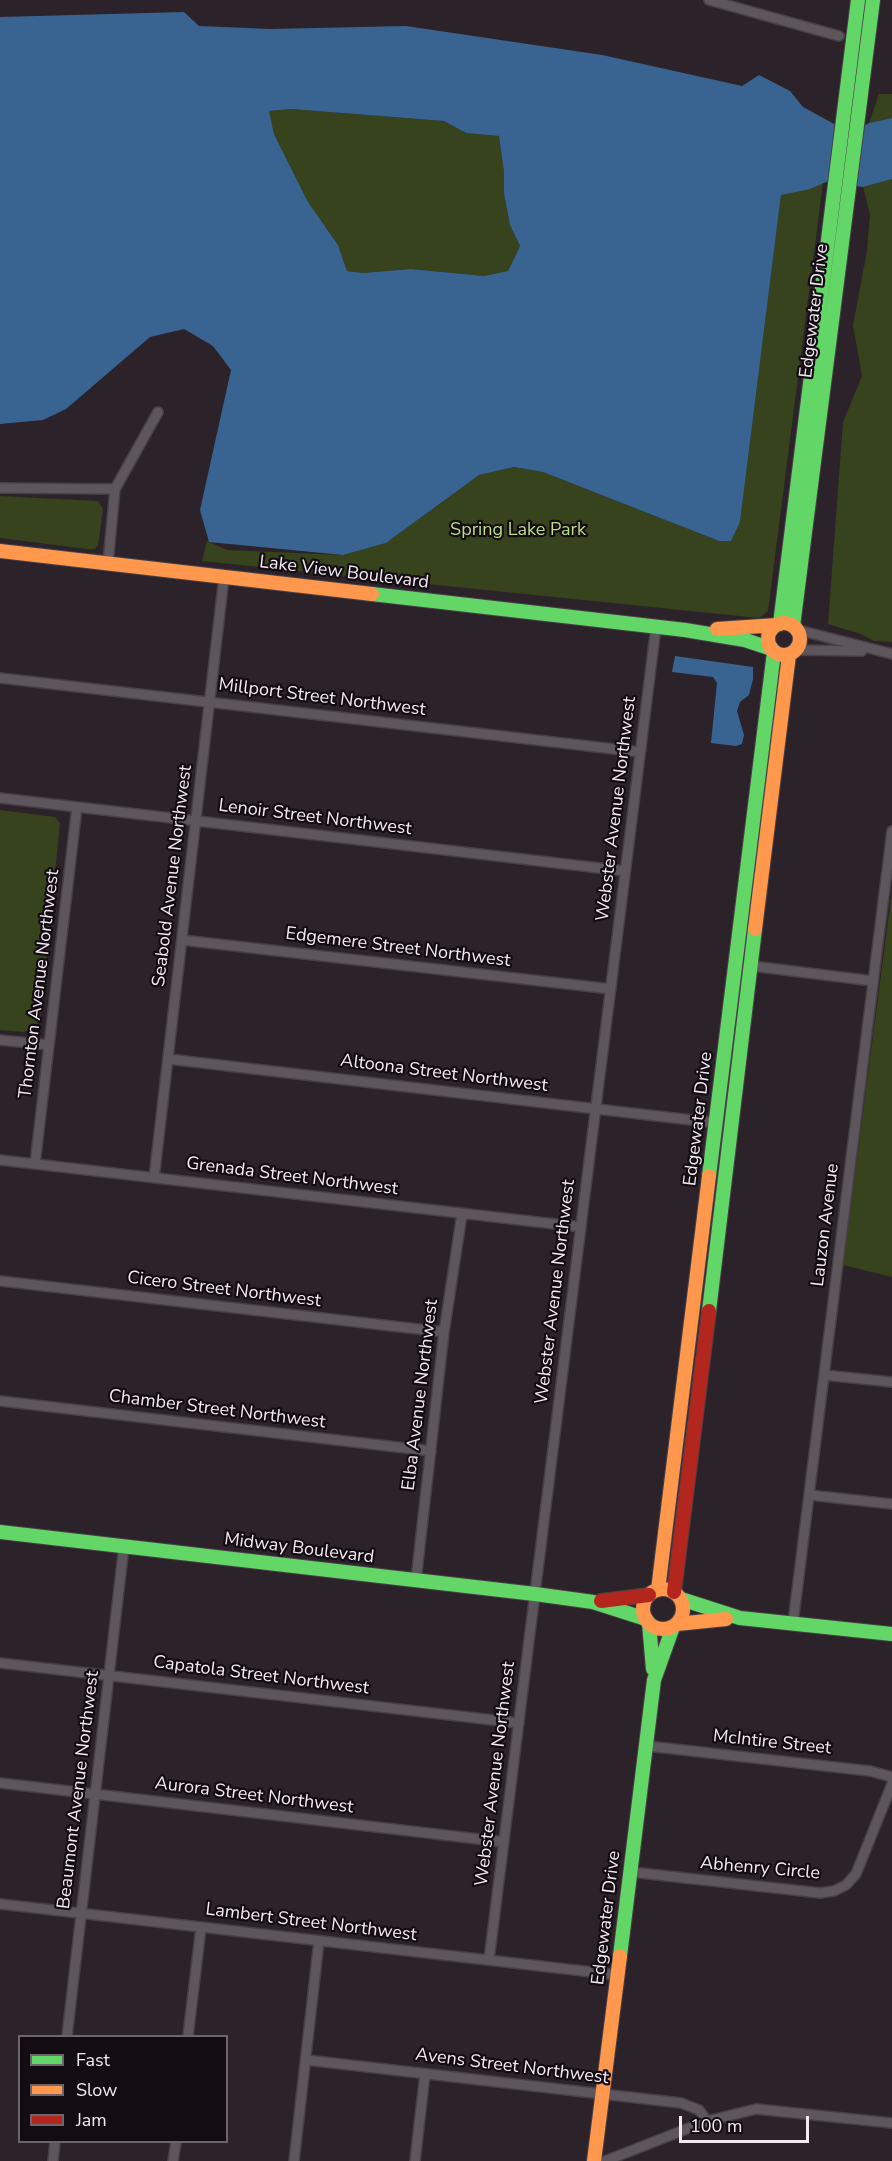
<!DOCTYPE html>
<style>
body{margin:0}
#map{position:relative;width:892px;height:2161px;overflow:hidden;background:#2c222a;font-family:"Nunito Sans",sans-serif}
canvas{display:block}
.legend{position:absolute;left:18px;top:2035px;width:210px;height:108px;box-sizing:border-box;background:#130c12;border:2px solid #6d646c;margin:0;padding:8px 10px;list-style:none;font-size:18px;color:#f3e9f2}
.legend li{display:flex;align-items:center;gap:12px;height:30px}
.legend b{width:30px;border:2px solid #6d646c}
.scale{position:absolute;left:679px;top:2116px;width:130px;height:27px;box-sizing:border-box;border:3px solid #f3e9f2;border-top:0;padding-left:8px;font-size:18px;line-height:21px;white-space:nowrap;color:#f3e9f2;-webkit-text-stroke:4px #130c12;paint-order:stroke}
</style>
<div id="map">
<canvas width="892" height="2161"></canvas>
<ul class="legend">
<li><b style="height:8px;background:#63d668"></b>Fast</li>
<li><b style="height:8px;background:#ff974d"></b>Slow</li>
<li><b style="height:8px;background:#b3261e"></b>Jam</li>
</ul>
<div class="scale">100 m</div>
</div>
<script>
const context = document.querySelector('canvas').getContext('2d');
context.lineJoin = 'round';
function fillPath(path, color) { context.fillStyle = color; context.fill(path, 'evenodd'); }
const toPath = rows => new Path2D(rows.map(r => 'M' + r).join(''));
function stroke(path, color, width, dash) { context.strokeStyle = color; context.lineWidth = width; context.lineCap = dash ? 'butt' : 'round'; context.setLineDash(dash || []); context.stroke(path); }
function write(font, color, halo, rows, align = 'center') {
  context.font = font + ' "Nunito Sans",sans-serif'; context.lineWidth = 4.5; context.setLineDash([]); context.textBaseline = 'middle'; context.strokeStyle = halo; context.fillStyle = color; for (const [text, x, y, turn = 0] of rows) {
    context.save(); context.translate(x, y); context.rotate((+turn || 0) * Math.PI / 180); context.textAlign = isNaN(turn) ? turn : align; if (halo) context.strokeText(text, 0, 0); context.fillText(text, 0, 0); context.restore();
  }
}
fillPath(toPath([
 [879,94,892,94,892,118,869,123],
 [291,109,444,121,466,133,499,136,504,172,504,194,510,225,520,246,508,271,484,276,411,269,363,273,347,271,338,245,308,202,274,134,269,111],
 [892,179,892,642,874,641,861,634,828,624,843,422,862,376,853,325,867,251,870,214,863,187],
 [823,183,768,611,759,618,202,561,207,541,227,550,343,555,386,543,479,475,514,467,543,472,719,541,731,541,740,522,781,195],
 [0,496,98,501,103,509,98,545,95,549,87,549,0,538],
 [0,810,55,817,60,823,40,1019,34,1028,24,1032,0,1030],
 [892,891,892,1277,843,1265]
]), '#36431c');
fillPath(toPath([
 [184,12,199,26,270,29,406,26,602,55,742,86,759,75,790,91,803,107,838,126,857,130,869,123,892,118,892,179,863,187,826,182,810,189,781,195,740,522,731,541,719,541,543,472,514,467,479,475,386,543,343,555,209,542,200,510,231,370,213,346,184,329,150,337,66,409,43,420,0,424,0,17],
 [291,109,444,121,466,133,499,136,504,172,504,194,510,225,520,246,508,271,484,276,411,269,363,273,347,271,338,245,308,202,274,134,269,111],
 [675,656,753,667,753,679,749,695,740,702,737,711,744,735,742,744,736,746,711,743,717,683,713,677,672,672]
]), '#396491');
const street = toPath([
 [709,0,839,36],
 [0,488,115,489],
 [108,563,115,489,158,412],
 [798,630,892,654],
 [796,650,862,651],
 [0,678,640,752],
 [0,798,625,871],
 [182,940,611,989],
 [752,966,873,981],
 [0,1040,49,1045],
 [168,1059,717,1123],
 [0,1160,581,1227],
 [35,1164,77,807],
 [154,1178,224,577],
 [0,1281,444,1332],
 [824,1375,892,1382],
 [0,1401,431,1451],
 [809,1495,892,1504],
 [416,1580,444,1332,462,1214],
 [793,1623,892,831],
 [0,1663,519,1723],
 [647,1746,870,1771,892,1777],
 [0,1783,504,1842],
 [631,1872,820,1893,834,1891,846,1885,856,1874,892,1784],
 [0,1904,618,1975],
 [489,1960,656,627],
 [67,2036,124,1546],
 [188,2036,201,1927],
 [306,2060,681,2103,699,2110,707,2121],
 [53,2161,55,2142],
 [173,2161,176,2142],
 [294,2161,319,1941],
 [415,2161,425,2074],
 [605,2161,707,2121,756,2109,892,2123]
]);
const fast = toPath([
 [372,594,685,630,745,640,772,649],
 [780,624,858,0],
 [793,626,873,0],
 [709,1176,774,652],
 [709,1311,755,929],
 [0,1532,535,1594,593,1602,646,1619],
 [681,1599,740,1618,892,1634],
 [649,1623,653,1669],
 [620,1956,654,1680,673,1627]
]);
const slow = toPath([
 [0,551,372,594],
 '768 639a16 16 0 1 1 32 0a16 16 0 1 1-32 0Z',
 [717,629,777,625],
 [755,929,789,655],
 '643 1609a20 20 0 1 1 40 0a20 20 0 1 1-40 0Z',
 [658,1590,709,1176],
 [677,1624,726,1619],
 [594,2161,620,1956]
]);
const jam = toPath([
 [674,1592,709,1311],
 [601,1601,649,1595]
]);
stroke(street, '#494047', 12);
stroke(fast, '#494047', 16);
stroke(slow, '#494047', 16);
stroke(jam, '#494047', 16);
stroke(street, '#5d565c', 9);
stroke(fast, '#63d668', 14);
stroke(slow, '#ff974d', 14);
stroke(jam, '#b3261e', 14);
write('18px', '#f3e9f2', '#130c12', [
 ["Edgewater Drive",815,311,-83],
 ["Lake View Boulevard",344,573,7],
 ["Millport Street Northwest",322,698,7],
 ["Webster Avenue Northwest",617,809,-83],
 ["Lenoir Street Northwest",315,818,7],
 ["Seabold Avenue Northwest",173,876,-83],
 ["Edgemere Street Northwest",398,948,7],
 ["Thornton Avenue Northwest",40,984,-83],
 ["Altoona Street Northwest",444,1074,7],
 ["Edgewater Drive",699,1119,-83],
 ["Grenada Street Northwest",292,1177,7],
 ["Lauzon Avenue",826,1225,-83],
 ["Cicero Street Northwest",224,1290,7],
 ["Webster Avenue Northwest",556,1292,-83],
 ["Elba Avenue Northwest",421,1395,-83],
 ["Chamber Street Northwest",217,1410,7],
 ["Midway Boulevard",299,1549,7],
 ["Capatola Street Northwest",261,1676,7],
 ["McIntire Street",772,1743,6],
 ["Webster Avenue Northwest",496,1774,-83],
 ["Beaumont Avenue Northwest",79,1790,-83],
 ["Aurora Street Northwest",254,1796,7],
 ["Abhenry Circle",760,1869,5],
 ["Edgewater Drive",607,1918,-83],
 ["Lambert Street Northwest",311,1923,7],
 ["Avens Street Northwest",512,2067,7]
]);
write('18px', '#bbde82', '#130c12', [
 ["Spring Lake Park",518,531]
]);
</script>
